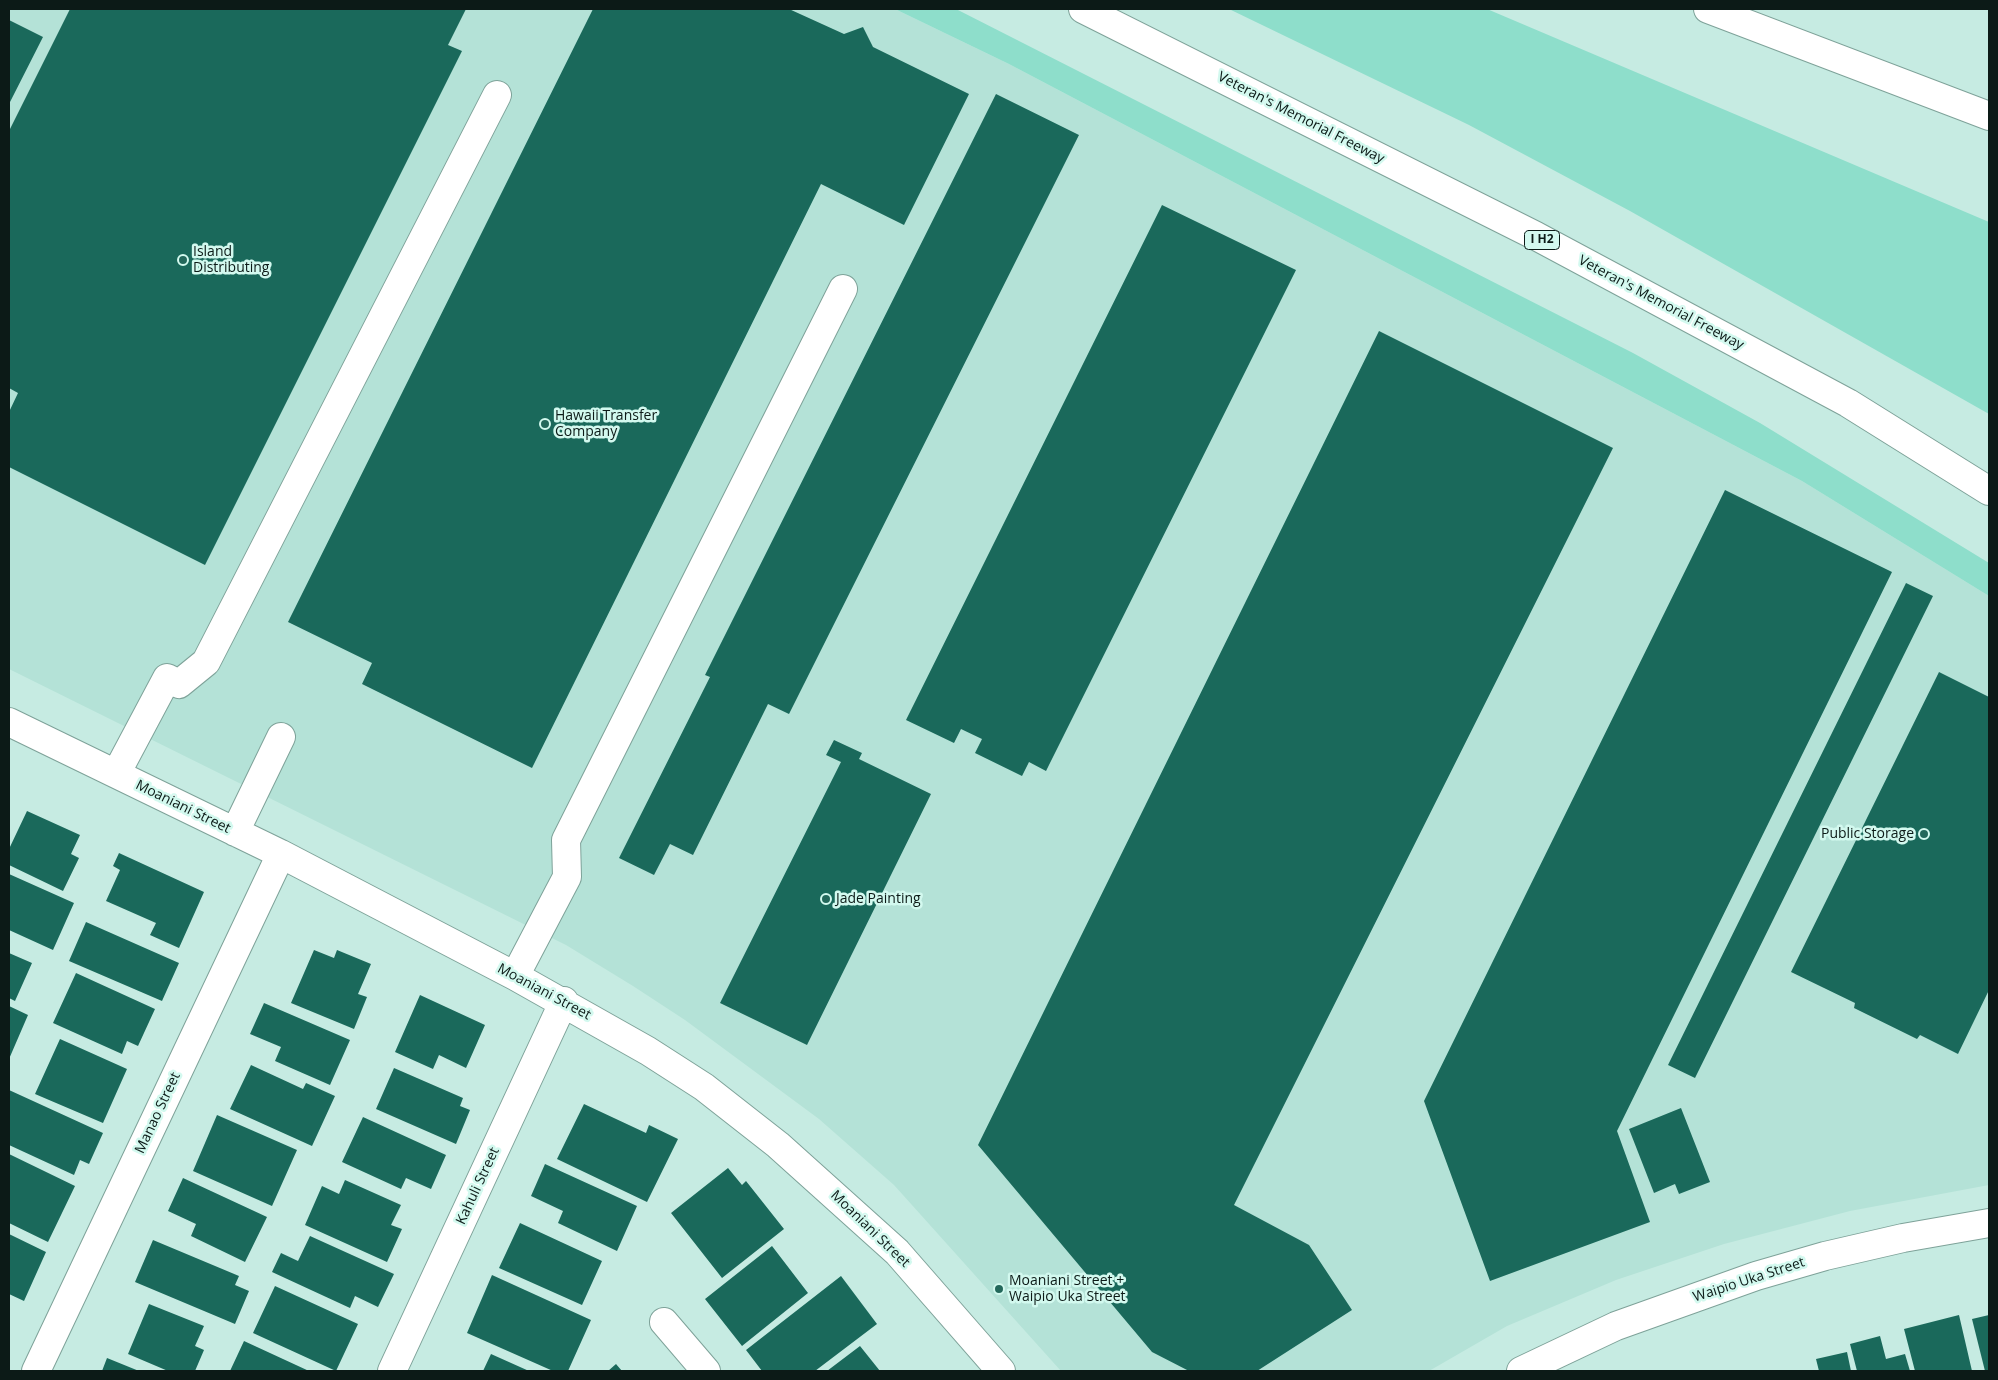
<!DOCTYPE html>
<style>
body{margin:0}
#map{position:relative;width:1998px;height:1380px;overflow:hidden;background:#c6ebe2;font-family:"Open Sans",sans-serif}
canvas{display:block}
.frame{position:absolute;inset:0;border:10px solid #0c1a17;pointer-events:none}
</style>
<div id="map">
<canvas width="1998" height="1380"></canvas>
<div class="frame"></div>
</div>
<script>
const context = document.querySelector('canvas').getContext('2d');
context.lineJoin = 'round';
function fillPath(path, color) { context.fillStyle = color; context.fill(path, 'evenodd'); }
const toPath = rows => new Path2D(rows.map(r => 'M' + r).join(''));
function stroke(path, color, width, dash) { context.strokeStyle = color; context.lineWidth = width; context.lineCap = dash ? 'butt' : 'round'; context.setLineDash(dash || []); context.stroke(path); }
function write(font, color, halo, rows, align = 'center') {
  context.font = font + ' "Open Sans",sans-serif'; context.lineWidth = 5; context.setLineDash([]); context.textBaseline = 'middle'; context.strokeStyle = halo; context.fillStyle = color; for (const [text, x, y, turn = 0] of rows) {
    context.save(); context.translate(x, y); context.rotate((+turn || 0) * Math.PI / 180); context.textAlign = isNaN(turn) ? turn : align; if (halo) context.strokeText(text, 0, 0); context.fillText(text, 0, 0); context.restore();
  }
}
fillPath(toPath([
 [9,9,895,9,1009,64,1802,481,1989,596,1989,1185,1850,1211,1724,1244,1616,1280,1507,1326,1429,1371,1061,1371,894,1185,819,1119,685,1020,633,986,566,945,9,669]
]), '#b4e2d7');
fillPath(toPath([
 [895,9,956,9,1633,353,1760,423,1989,563,1989,596,1802,481,1009,64],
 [1229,9,1487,9,1989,222,1989,414,1630,211,1469,125]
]), '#8edecb');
fillPath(toPath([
 [70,9,466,9,448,45,462,51,205,565,9,467,9,412,18,393,9,388,9,131],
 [593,9,789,9,844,34,863,27,873,47,969,94,904,225,821,184,532,768,362,684,372,663,288,622],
 [9,20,43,37,9,104],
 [996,94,1079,135,789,714,768,704,693,855,670,844,654,875,619,858,710,677,705,675],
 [1162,205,1296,270,1046,771,1029,762,1022,776,975,753,982,739,961,729,954,743,906,720],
 [1379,331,1613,448,1234,1205,1309,1245,1352,1310,1257,1371,1189,1371,1152,1352,978,1145],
 [1725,490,1892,572,1617,1131,1650,1222,1490,1281,1424,1101],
 [1906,583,1933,596,1695,1078,1668,1065],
 [1939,672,1989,697,1989,990,1958,1054,1920,1035,1917,1039,1854,1008,1855,1003,1791,972],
 [834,740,862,753,859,759,931,794,807,1045,720,1003,841,762,826,755],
 [27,811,80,835,71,854,79,858,63,891,9,865,9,849],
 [119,853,204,892,179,948,150,935,156,923,106,901,120,870,113,866],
 [9,874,74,903,53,950,9,930],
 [86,922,179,963,162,1001,69,961],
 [314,950,334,958,337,950,371,964,358,994,367,997,354,1029,291,1003],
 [9,953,32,963,15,1001,9,998],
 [76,973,155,1009,138,1046,127,1041,122,1054,53,1023],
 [420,995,485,1025,466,1068,439,1055,433,1069,395,1052],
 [264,1003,350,1040,330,1085,275,1061,281,1047,250,1034],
 [9,1006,28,1015,9,1059],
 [60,1039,127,1069,103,1123,35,1094],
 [251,1065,303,1089,306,1083,335,1096,312,1146,230,1109],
 [394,1068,463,1098,460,1106,470,1110,456,1144,376,1109],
 [9,1090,103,1133,89,1164,80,1160,74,1175,9,1145],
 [584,1104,646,1133,649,1125,678,1139,647,1202,557,1159],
 [1681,1108,1710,1182,1679,1194,1675,1184,1654,1193,1629,1129],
 [217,1115,297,1150,272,1206,193,1171],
 [363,1117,446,1155,431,1189,406,1178,401,1189,342,1162],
 [9,1154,75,1186,48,1242,9,1223],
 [545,1164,637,1206,617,1251,558,1223,563,1211,531,1196],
 [728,1168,742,1185,746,1181,784,1229,722,1278,671,1213],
 [183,1178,267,1217,245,1262,191,1236,196,1224,168,1211],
 [345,1180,401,1205,391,1225,402,1229,387,1262,305,1225,322,1186,339,1194],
 [520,1223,602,1261,582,1305,499,1268],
 [9,1234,46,1252,24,1301,9,1294],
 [310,1236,394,1274,378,1307,355,1296,350,1308,272,1272,281,1253,298,1261],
 [153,1240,239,1276,235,1285,249,1291,235,1324,135,1282],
 [772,1246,808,1293,742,1346,705,1299],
 [492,1275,591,1320,568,1371,553,1371,467,1333],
 [841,1276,877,1324,815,1371,762,1371,746,1350],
 [275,1286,358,1324,336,1371,253,1333],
 [149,1304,204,1326,195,1346,204,1350,195,1371,168,1371,128,1354],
 [1959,1315,1972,1371,1915,1371,1904,1329],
 [1989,1315,1989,1371,1985,1371,1972,1319],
 [1880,1336,1886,1359,1905,1354,1910,1371,1857,1371,1850,1344],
 [244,1341,309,1371,230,1371],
 [860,1346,880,1371,827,1371],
 [1847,1352,1851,1371,1819,1371,1816,1359],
 [491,1354,529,1371,483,1371],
 [107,1358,139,1371,102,1371],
 [616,1364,622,1371,608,1371]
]), '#1a695b');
const minor = toPath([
 [9,722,281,854,515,976,648,1051,704,1087,778,1145,897,1252,1001,1371],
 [116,774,167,678,179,684,206,662,497,95],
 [235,832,281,737],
 [515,976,567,877,566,840,843,289],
 [664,1322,706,1371],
 [36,1371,281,854],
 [392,1371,564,1001],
 [1521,1371,1616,1326,1756,1276,1825,1256,1903,1238,1989,1223]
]);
const highway = toPath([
 [1083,9,1536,236,1848,403,1989,491],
 [1708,9,1989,116]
]);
stroke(minor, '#7ea299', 30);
stroke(highway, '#7ea299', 30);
stroke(minor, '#fff', 28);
stroke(highway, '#fff', 28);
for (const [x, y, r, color] of [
 [183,260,5,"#23685b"],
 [545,424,5,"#23685b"],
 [1924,834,5,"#23685b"],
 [826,899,5,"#23685b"],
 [999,1289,5,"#23685b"]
]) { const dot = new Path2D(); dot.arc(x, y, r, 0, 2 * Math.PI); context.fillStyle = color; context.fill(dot); stroke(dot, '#d3f9ef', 2); }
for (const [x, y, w] of [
 [1542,240,35]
]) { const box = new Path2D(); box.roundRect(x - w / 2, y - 9.5, w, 19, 4); context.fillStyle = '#d3f9ef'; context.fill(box); stroke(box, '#0c1a17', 1); }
write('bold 12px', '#0c1a17', null, [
 ["I H2",1542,240]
]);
write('14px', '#0c1a17', '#d3f9ef', [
 ["Veteran's Memorial Freeway",1301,118,27],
 ["Veteran's Memorial Freeway",1661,303,28],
 ["Moaniani Street",183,807,26],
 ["Moaniani Street",544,992,28],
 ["Manao Street",158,1113,-65],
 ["Kahuli Street",478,1186,-65],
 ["Moaniani Street",870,1229,44],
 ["Waipio Uka Street",1749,1280,-18]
]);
write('14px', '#0c1a17', '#d3f9ef', [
 ["Island",193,252],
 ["Distributing",193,268],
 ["Hawaii Transfer",555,416],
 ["Company",555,432],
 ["Public Storage",1914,834,"right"],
 ["Jade Painting",836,899],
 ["Moaniani Street +",1009,1281],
 ["Waipio Uka Street",1009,1297]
], 'left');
</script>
